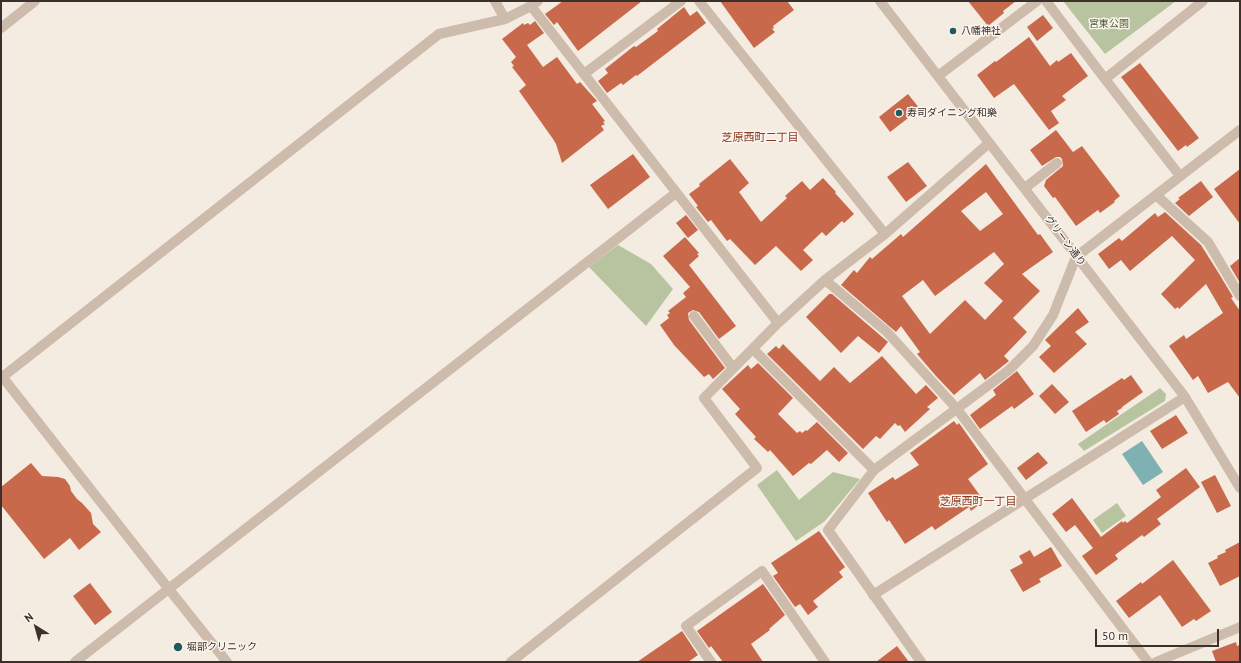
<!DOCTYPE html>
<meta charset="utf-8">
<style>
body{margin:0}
#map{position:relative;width:1241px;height:663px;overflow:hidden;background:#f4ebe1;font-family:"PT Sans",sans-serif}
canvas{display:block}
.frame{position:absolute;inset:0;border:2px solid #3b302b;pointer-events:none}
.north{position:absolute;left:16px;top:607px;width:40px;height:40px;-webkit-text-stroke:3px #fbf5ee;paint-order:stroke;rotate:323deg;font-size:11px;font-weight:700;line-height:16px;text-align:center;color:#3b302b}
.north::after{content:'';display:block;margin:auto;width:14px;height:18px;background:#3b302b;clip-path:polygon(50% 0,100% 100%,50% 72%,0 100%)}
.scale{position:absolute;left:1095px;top:629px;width:124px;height:18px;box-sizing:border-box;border:2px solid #3b302b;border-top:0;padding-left:5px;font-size:12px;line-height:14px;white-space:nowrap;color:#3b302b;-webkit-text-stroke:3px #fbf5ee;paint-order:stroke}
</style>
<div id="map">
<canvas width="1241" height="663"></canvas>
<div class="frame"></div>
<div class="north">N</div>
<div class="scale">50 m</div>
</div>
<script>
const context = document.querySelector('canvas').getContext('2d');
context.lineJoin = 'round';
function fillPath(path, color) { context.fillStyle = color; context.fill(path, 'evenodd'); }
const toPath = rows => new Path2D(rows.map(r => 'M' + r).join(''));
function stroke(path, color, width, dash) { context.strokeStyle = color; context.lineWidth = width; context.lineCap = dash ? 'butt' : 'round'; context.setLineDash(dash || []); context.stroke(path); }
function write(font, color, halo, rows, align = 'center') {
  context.font = font + ' "PT Sans","Noto Sans JP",sans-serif'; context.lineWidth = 3; context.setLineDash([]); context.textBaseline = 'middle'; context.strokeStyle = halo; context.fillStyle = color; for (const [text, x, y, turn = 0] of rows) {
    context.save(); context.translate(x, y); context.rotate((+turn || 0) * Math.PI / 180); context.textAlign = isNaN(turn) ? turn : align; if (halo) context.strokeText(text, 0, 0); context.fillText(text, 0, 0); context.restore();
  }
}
fillPath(toPath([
 [1063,1,1176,1,1105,54],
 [618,245,651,264,673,289,646,326,589,267],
 [1160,388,1166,394,1165,401,1084,451,1078,444],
 [777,470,799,500,833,472,860,479,825,521,796,541,757,485],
 [1117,503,1126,516,1102,533,1093,520]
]), '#b8c4a0');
fillPath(toPath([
 [1142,441,1163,472,1143,485,1122,454]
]), '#7fb0b2');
fillPath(toPath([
 [563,1,642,1,578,51,557,22,554,25,545,14],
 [720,1,787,1,794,10,773,26,774,28,772,29,775,32,754,48],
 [968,1,1016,1,1003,11,1004,13,988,26],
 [684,7,690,16,697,11,706,23,637,76,636,75,623,85,621,83,607,93,598,81,608,73,605,69,634,46,636,47,658,31,657,29],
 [1043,15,1053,28,1037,41,1027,27],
 [535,21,544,33,527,45,543,67,557,57,577,84,580,82,597,101,592,104,605,121,603,122,605,124,601,126,604,130,562,163,556,144,553,139,519,91,526,85,512,67,514,66,511,62,516,57,502,39,523,23,524,25,528,23,530,25],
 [1029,37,1050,66,1057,60,1058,62,1071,53,1088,76,1062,96,1066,100,1051,111,1059,123,1049,130,1014,84,994,98,977,75,995,61,996,62],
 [1140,63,1199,138,1187,147,1186,145,1178,151,1121,77],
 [908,94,920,109,890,132,879,117],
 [1056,130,1073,152,1082,146,1120,196,1114,201,1115,202,1100,213,1098,210,1076,226,1055,197,1053,198,1044,186,1046,180,1063,166,1062,159,1060,157,1056,157,1042,166,1030,150],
 [633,154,650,177,608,209,590,185],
 [730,159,749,183,739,192,761,222,787,198,785,196,802,181,810,190,823,178,836,192,835,193,854,214,844,223,842,221,826,236,822,232,803,250,813,260,801,271,776,246,755,265,730,239,727,241,711,220,708,222,696,207,698,206,689,194,700,186,699,184],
 [908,162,927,186,906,202,887,177],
 [986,164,1038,235,1040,234,1053,252,1022,274,1040,291,1013,318,1027,332,1004,356,1009,361,985,380,980,373,954,395,936,376,917,354,920,352,901,326,896,332,841,285,854,270,857,273,870,257,872,259,901,234,903,237],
 [986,192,1003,214,980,231,961,211],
 [994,252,1004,264,984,283,1003,301,985,320,965,300,930,334,902,296,923,280,935,296],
 [1240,169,1240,224,1214,189],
 [1201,181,1213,197,1189,216,1175,203,1180,199,1178,198],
 [1165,212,1201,245,1218,272,1233,297,1231,298,1240,311,1240,398,1228,382,1208,393,1198,376,1193,380,1169,346,1184,335,1186,339,1223,313,1206,284,1179,309,1178,307,1175,309,1161,294,1195,260,1172,236,1130,271,1121,260,1109,269,1098,254,1119,238,1122,241,1155,213,1158,217],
 [686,215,698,230,688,238,676,223],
 [685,237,699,253,697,254,699,256,689,265,736,326,719,339,699,312,693,310,688,313,689,320,725,368,713,379,709,374,704,377,674,345,660,325,669,318,667,315,670,313,668,311,686,297,683,293,690,287,663,256],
 [1240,258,1240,283,1230,266],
 [829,294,832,294,888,342,879,353,858,336,841,353,806,317],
 [1078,308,1089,322,1075,332,1087,344,1054,373,1039,357,1051,346,1045,340],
 [783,344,820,381,834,367,850,383,882,356,916,394,926,385,938,398,927,407,930,409,905,432,900,425,898,426,895,423,880,439,876,436,863,449,767,354,776,346,779,349],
 [758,363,793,398,778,414,797,433,800,431,802,433,806,430,807,431,817,422,848,453,839,462,827,450,811,464,809,463,793,476,770,450,768,452,754,439,756,437,735,414,740,409,722,389,748,365,751,369],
 [1017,371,1034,394,1014,409,1012,406,980,429,970,415,996,395,993,390],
 [1131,375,1143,392,1122,407,1122,408,1117,411,1119,414,1106,423,1104,420,1086,432,1072,411,1122,378,1124,380],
 [1052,384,1069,402,1055,414,1039,396],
 [1176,415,1188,433,1162,449,1150,431],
 [954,421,957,425,959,423,988,464,968,479,984,501,971,511,969,507,935,530,932,526,905,544,889,520,887,522,868,493,893,477,895,480,919,465,910,453],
 [1038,452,1048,463,1026,480,1017,468],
 [31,463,42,476,58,477,65,479,70,486,71,491,77,499,82,503,91,513,93,524,101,532,79,550,70,538,44,559,1,505,1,487],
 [1186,468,1200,487,1157,519,1161,524,1144,537,1142,535,1115,555,1118,559,1096,575,1082,556,1093,548,1075,525,1066,532,1052,514,1072,498,1101,537,1122,521,1123,523,1125,521,1127,523,1161,497,1156,490],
 [1215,475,1231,506,1217,513,1201,482],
 [819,531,845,567,839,572,843,577,813,601,818,607,808,615,800,604,795,607,773,576,778,573,771,563],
 [1240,542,1240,576,1220,586,1208,563,1218,558,1217,556,1226,552,1225,550],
 [1051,547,1062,566,1039,579,1041,582,1023,592,1010,570,1023,563,1019,556,1030,550,1034,557],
 [1173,560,1211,611,1196,621,1194,619,1182,627,1160,595,1129,618,1116,601,1141,582,1142,584],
 [90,583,112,612,95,625,73,596],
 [763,584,785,615,769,629,770,630,751,644,763,662,723,662,711,646,709,648,697,631],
 [682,631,698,655,688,662,637,662],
 [1236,642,1237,646,1240,645,1240,662,1216,662,1212,651],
 [897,646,909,662,876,662]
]), '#c8694b');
stroke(toPath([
 [495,1,505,19],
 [699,1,885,234],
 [880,1,1185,397,1240,488],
 [1046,1,1105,79,1180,176],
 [531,6,778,323],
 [1,28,35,1],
 [584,74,681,1],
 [938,76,1037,1],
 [1105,79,1203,1],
 [1025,188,1057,163],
 [1156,195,1208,242,1240,296],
 [825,280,887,332,957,409,1148,662],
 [694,316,733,368],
 [753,349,874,470],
 [1,375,168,588,227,662],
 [1,378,439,34,505,19,531,6,538,1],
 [873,595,1185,397],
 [75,662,672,196],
 [511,662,757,468,704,398,778,323,825,280,885,234,989,143],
 [711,662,686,626,762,571,825,662],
 [921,662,828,530,874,470,1009,370,1033,346,1053,315,1076,257,1240,130],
 [1156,662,1240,627]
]), '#cdbbac', 10);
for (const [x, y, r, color] of [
 [953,31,4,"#1f5a5e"],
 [899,113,4,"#1f5a5e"],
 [178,647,5,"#1f5a5e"]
]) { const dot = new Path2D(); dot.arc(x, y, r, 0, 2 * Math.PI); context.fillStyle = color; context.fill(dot); stroke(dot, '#fbf5ee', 1.5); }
write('10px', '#4a5a2e', '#fbf5ee', [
 ["宮東公園",1109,24]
]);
write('10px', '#3b302b', '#fbf5ee', [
 ["八幡神社",961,31],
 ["寿司ダイニング和樂",907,113],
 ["堀部クリニック",187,647]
], 'left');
write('10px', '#3b302b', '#fbf5ee', [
 ["グリーン通り",1065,241,53]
]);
write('11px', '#8c3b22', '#fbf5ee', [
 ["芝原西町二丁目",760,138],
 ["芝原西町一丁目",978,502]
]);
</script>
